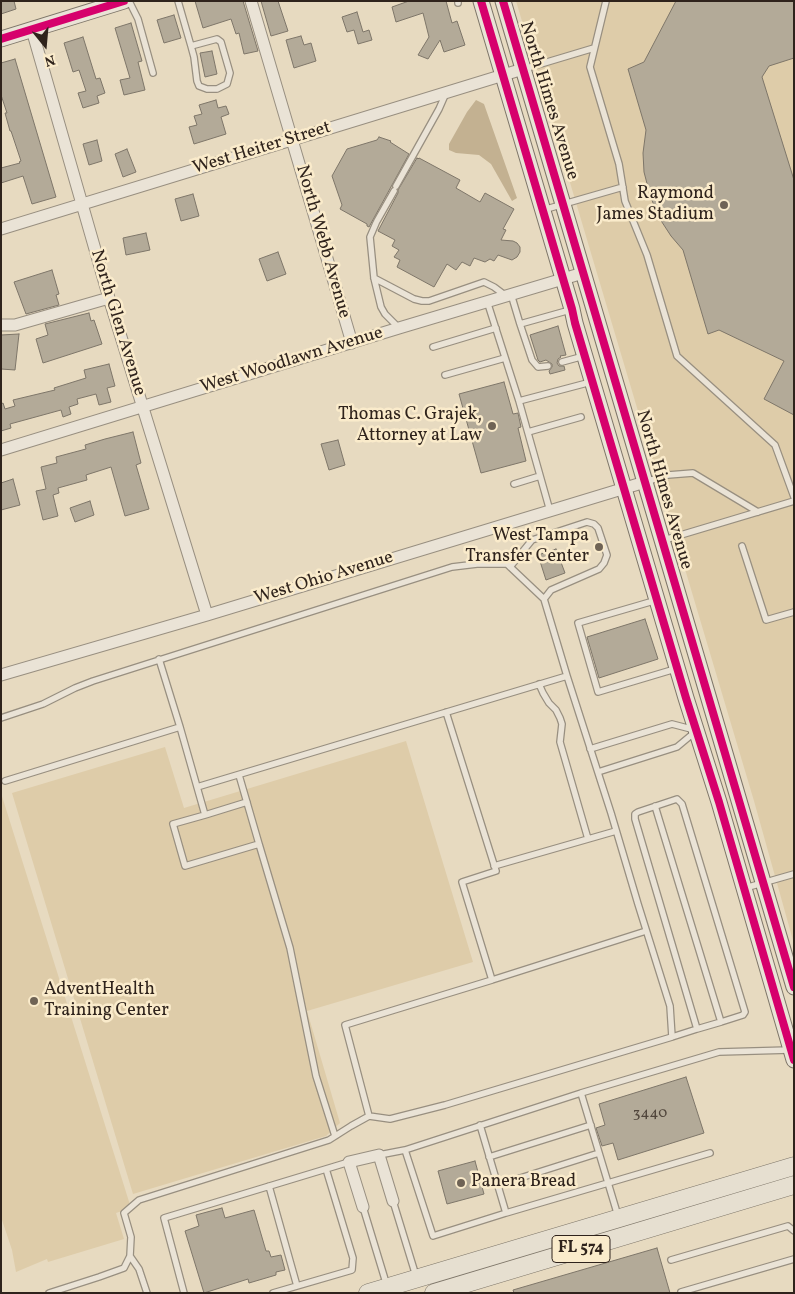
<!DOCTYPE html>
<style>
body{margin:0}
#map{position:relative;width:795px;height:1294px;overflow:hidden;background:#e7dac0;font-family:Vollkorn,serif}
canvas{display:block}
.frame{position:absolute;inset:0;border:2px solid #2f231c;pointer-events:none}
.north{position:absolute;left:20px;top:20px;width:50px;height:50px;-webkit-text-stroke:4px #faebcb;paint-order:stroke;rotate:163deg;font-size:14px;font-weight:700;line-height:20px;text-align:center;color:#2f231c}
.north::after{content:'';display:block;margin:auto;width:18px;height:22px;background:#2f231c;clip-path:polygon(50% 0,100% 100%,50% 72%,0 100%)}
</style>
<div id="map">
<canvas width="795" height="1294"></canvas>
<div class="frame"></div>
<div class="north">N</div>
</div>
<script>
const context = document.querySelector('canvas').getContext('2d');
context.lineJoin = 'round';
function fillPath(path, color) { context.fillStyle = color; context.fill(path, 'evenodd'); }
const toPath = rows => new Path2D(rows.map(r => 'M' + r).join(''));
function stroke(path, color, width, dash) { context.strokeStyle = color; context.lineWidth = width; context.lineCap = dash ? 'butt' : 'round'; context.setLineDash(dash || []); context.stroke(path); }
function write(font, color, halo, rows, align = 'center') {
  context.font = font + ' Vollkorn,serif'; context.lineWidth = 5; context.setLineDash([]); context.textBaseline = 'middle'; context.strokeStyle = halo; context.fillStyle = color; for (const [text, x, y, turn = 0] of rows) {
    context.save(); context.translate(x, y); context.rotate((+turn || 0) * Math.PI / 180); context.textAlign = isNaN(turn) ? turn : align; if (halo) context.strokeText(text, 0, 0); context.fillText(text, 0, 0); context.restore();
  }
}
fillPath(toPath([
 [516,1,794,1,794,944,754,801],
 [406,741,473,962,307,1011,340,1123,326,1136,133,1194,12,793,165,747,184,808],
 [1,793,131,1208,116,1213,124,1239,48,1262,47,1259,16,1272,12,1250,1,1217]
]), '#decca9');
fillPath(toPath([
 [476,100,484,104,517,198,512,201,491,164,479,155,456,153,449,150,449,144,467,112]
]), '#c3b191');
const building = toPath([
 [1,1,14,1,16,9,1,14,1,1],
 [195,1,243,1,258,51,244,54,239,33,236,34,231,19,203,28,195,1],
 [261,1,278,1,288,31,271,36,261,1],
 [409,1,446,1,452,23,457,21,465,45,444,52,440,40,428,59,418,55,429,37,423,13,396,22,392,7,409,1],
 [676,1,794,1,794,58,769,66,762,77,794,180,794,415,764,399,784,361,719,330,708,334,683,250,671,236,658,216,650,195,644,172,643,153,646,130,628,69,644,62,676,1],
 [357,12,363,32,369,30,372,40,358,44,354,30,347,32,342,17,357,12],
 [174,15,181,38,164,43,157,20,174,15],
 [131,23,142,61,138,62,145,90,124,95,120,80,130,78,115,28,131,23],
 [301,36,304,45,311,43,316,61,294,68,286,40,301,36],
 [83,37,96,79,100,78,105,93,97,96,99,103,83,108,78,93,86,91,79,70,73,72,64,43,83,37],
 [212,51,217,74,205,77,200,53,212,51],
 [15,59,56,197,32,204,23,176,1,183,1,168,20,163,19,162,21,161,11,131,10,131,5,113,7,113,1,95,1,63,15,59],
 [216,100,218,108,226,106,229,114,221,117,226,134,194,144,189,127,197,125,194,116,202,114,199,105,216,100],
 [379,137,391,141,390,142,409,154,369,227,367,226,367,224,340,209,342,205,332,176,347,149,377,140,379,137],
 [97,140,102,161,89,165,83,144,97,140],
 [127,149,136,172,123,177,115,154,127,149],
 [417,158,418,159,419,158,460,180,456,188,480,202,485,193,514,209,503,229,506,230,501,240,513,241,517,243,520,247,520,252,517,257,512,260,498,255,494,261,490,259,485,262,474,258,470,266,462,262,456,270,447,264,434,287,397,267,400,260,394,257,399,250,392,246,395,240,378,231,398,193,398,190,417,158],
 [193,194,199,216,181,221,175,199,193,194],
 [146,233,150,250,126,255,123,238,146,233],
 [278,252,286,274,267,281,259,259,278,252],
 [52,270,59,294,56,295,59,305,26,314,14,282,52,270],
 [89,313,91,321,94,320,102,344,43,363,36,339,48,335,45,324,89,313],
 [558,326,566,355,560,356,561,357,558,359,557,363,559,366,564,366,565,370,550,374,549,371,552,367,552,364,546,360,540,362,538,360,530,335,558,326],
 [19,334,15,370,1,369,1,335,19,334],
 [109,364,115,386,107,388,111,402,99,405,96,394,77,399,78,404,69,407,71,414,63,417,61,410,10,424,11,428,1,431,1,404,3,403,5,409,15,406,13,400,55,390,54,388,86,378,84,370,109,364],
 [504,382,513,414,518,413,521,427,518,428,526,461,481,473,459,394,504,382],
 [133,432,141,463,136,465,149,509,125,516,111,467,86,475,87,480,58,488,59,493,53,495,58,516,43,520,36,491,46,489,41,467,57,463,56,457,86,449,85,445,105,439,133,432],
 [338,440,345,465,329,470,321,444,338,440],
 [13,479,20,505,1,510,1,483,13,479],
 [90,501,94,515,75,522,70,508,90,501],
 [556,549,565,573,546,580,538,555,556,549],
 [645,619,658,659,599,678,587,637,645,619],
 [686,1077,704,1133,618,1160,613,1143,602,1146,596,1128,605,1125,599,1104,686,1077],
 [475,1161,484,1194,447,1204,438,1171,475,1161],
 [222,1208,225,1218,254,1210,266,1251,269,1251,271,1257,281,1255,285,1270,276,1272,276,1275,249,1283,248,1279,204,1293,185,1231,199,1226,196,1215,222,1208],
 [657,1248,670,1293,514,1293,513,1290,657,1248]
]);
fillPath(building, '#b3aa98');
stroke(building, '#7e7669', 1);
const lane = toPath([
 [129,1,138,19,153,73],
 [178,1,191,46,194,57,197,81,199,86,207,89,217,89,227,84,230,73,221,42,217,39,191,46],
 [458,1,458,3],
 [606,1,590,67,619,164,625,201,647,255,677,356,775,445,794,497],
 [524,69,594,48],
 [396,186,439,109,446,93],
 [543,210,623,187],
 [377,221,394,191],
 [376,223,370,237,374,278,381,307,385,314,399,328],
 [374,278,414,299,422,301,429,301,484,282,494,287,506,296],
 [511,294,520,324,570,310],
 [487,301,519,401,591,382],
 [520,324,532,360,538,367,548,366],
 [433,347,496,328],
 [562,362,584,356],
 [445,375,505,358],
 [519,401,550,511],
 [528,432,581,417],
 [645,482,668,475,693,473,758,512],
 [514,484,540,476],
 [664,540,794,501],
 [742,546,766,620,794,612],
 [510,567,532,540,587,522,594,524,598,528,607,555,604,563,599,569,551,590,544,599],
 [657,600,578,623,598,692,675,669],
 [159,659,180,727],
 [539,684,543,693,549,703,556,710,560,718,562,724,560,742,588,839],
 [1,718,43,704,75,688,93,681,452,567,477,564,507,564,544,599,567,676,611,813,638,904,670,1006,672,1037,445,1105,390,1119,369,1116,351,1126,329,1140,139,1200,124,1213,131,1237,130,1256,124,1268,99,1277,49,1293],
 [590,749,672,724,695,730],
 [598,772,677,747,695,732],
 [5,781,180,727,205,815,173,824,185,866,259,844,239,775],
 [197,787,567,676],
 [655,806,721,1022],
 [205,815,247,802],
 [259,844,290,948,316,1076,335,1136],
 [494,866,616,831],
 [745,888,794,874],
 [492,980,646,931],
 [672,1037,697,1029,721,1022,743,1015,745,1012,682,804,677,799,638,812,635,814,635,819,697,1029],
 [369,1116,345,1025,492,980,462,882,496,871,446,712],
 [480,1125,506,1213,710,1153],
 [405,1150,433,1236,506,1213],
 [379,1155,405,1150,581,1093],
 [489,1157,591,1125],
 [498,1185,599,1153],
 [269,1186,297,1286],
 [393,1201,416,1276],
 [363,1207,387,1286],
 [618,1216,581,1093,719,1052,790,1050],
 [130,1256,139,1269,147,1293],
 [671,1260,788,1226,794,1231],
 [681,1292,794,1259],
 [184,1293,164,1218,349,1162],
 [273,1293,352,1270,353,1258,326,1169]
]);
const street = toPath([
 [251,1,352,343],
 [32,30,109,298,207,615],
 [1,229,523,69],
 [1,325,15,325,109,298],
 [1,450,399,328,583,273],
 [1,675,207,615,645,482],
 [363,1207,349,1162,379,1155,393,1201]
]);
const secondary = toPath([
 [481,1,572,309,575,323,686,698,719,802,794,1060],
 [503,1,794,987],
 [1,39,124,1]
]);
const primary = toPath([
 [368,1293,794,1166],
 [434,1293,794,1185]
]);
stroke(lane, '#988f80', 8);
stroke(street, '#988f80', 13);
stroke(secondary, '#7e7669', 17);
stroke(primary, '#7e7669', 19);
stroke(lane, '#eae3d6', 5.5);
stroke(street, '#eae3d6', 11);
stroke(secondary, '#eae3d6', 15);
stroke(primary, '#e6dfd0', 18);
stroke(toPath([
 [481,1,572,309,575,323,686,698,719,802,794,1060],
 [503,1,794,987],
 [1,39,124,1]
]), '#d6006c', 8);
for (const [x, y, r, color] of [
 [724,205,5,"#6f6355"],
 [492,426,5,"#6f6355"],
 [599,547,5,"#6f6355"],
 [34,1001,5,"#6f6355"],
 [461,1183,5,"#6f6355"]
]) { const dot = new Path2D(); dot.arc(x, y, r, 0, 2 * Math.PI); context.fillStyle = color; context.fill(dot); stroke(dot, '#faebcb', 2); }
write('15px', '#50453b', null, [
 ["3440",650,1114]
]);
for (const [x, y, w] of [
 [581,1249,58]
]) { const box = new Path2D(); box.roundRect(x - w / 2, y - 13.5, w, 27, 4); context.fillStyle = '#faebcb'; context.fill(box); stroke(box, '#2f231c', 1); }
write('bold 16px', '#2f231c', null, [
 ["FL 574",581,1249]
]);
write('18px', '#2f231c', '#faebcb', [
 ["North Himes Avenue",548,101,73],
 ["West Heiter Street",262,149,-17],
 ["North Webb Avenue",322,242,74],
 ["North Glen Avenue",117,323,73],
 ["West Woodlawn Avenue",292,361,-17],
 ["North Himes Avenue",663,490,74],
 ["West Ohio Avenue",324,579,-17]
]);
write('18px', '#2f231c', '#faebcb', [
 ["Raymond",714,195],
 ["James Stadium",714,216],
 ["Thomas C. Grajek,",482,416],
 ["Attorney at Law",482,437],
 ["West Tampa",589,537],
 ["Transfer Center",589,558],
 ["AdventHealth",44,991,"left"],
 ["Training Center",44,1012,"left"],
 ["Panera Bread",471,1183,"left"]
], 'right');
</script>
